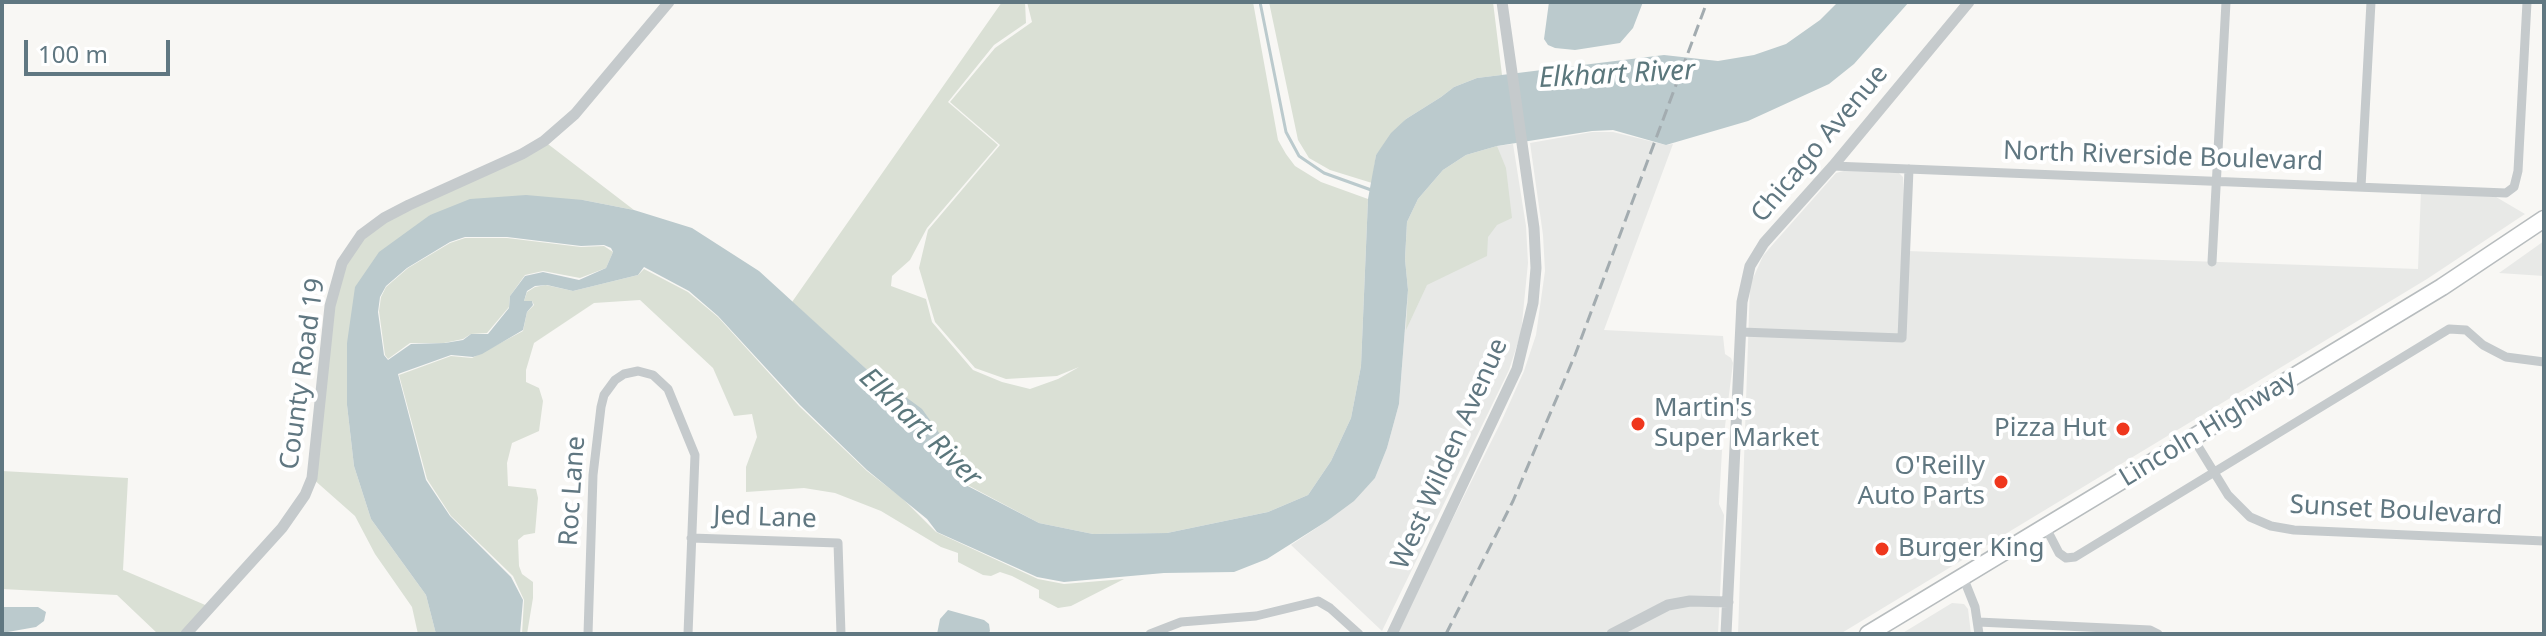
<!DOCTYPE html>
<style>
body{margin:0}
#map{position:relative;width:2546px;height:636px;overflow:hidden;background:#f8f7f4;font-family:"Noto Sans",sans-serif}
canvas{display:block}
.frame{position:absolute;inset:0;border:4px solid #607781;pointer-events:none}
.scale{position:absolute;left:24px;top:40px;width:146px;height:36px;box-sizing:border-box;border:4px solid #607781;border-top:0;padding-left:10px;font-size:24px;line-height:28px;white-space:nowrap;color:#607781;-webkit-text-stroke:6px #fff;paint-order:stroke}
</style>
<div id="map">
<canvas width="2546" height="636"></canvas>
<div class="frame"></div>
<div class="scale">100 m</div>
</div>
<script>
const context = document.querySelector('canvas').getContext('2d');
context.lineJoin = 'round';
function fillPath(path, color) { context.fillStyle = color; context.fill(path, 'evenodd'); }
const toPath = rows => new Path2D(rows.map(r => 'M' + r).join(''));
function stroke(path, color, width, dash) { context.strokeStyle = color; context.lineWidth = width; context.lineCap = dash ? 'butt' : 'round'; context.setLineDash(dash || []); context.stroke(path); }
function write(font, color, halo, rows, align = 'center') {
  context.font = font + ' "Noto Sans",sans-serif'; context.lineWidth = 8; context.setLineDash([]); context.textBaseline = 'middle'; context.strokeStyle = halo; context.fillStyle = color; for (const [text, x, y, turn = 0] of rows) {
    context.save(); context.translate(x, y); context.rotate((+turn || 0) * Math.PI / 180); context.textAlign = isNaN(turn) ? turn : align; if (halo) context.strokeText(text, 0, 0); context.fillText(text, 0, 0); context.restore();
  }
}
fillPath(toPath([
 [1592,132,1613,132,1666,145,1673,144,1604,330,1723,336,1725,354,1731,358,1733,363,1722,450,1719,504,1724,515,1718,634,1395,634,1502,420,1524,371,1536,335,1545,271,1543,235,1530,143],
 [1513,144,1526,226,1528,263,1521,333,1509,370,1382,631,1291,545,1327,521,1375,478,1387,448,1399,404,1408,290,1497,146],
 [1847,170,1899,173,1903,177,1907,251,2418,269,2421,190,2491,194,2525,214,2427,279,1840,634,1738,634,1750,285,1763,256,1774,243,1836,173],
 [2544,240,2544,276,2499,273,2544,241],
 [1952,603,1964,604,1968,609,1971,634,1901,634]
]), '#e8e9e7');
fillPath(toPath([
 [1002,2,1025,2,1026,23,994,45,948,102,998,145,927,228,910,260,892,276,891,286,926,299,932,322,973,370,1002,382,1030,389,1058,379,1079,367,1057,376,1006,379,975,368,935,322,919,268,928,230,1000,145,950,102,995,48,1032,22,1027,2,1253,2,1278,140,1286,154,1295,166,1321,182,1368,199,1361,366,1351,418,1331,461,1308,495,1268,512,1167,533,1093,534,1039,523,960,481,949,464,942,437,903,395,885,386,792,302],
 [1269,2,1493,2,1502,75,1477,78,1454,87,1441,97,1406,119,1376,155,1372,183,1330,170,1309,158,1298,140],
 [544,141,634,210,583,200,430,215,347,343,347,405,354,466,371,519,426,595,436,634,418,634,412,607,375,554,355,516,312,478,335,284,361,235],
 [1497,146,1506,168,1512,218,1497,225,1488,237,1487,256,1427,285,1406,330,1408,290,1405,259,1407,222,1418,199,1443,170,1466,155],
 [465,238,507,238,581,247,604,246,613,252,606,268,580,278,543,271,525,275,510,296,509,307,487,333,471,334,463,339,444,343,410,343,388,359,385,355,379,311,381,297,386,287,408,268,450,243],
 [644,269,688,292,718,317,799,406,867,471,902,498,936,532,1038,579,1064,584,1124,579,1071,606,1058,608,1039,598,1039,590,1012,576,1000,572,991,576,983,575,958,562,958,553,941,547,881,511,835,493,804,488,746,492,746,467,757,437,752,414,734,416,713,368,640,300,594,303,534,343,526,370,526,382,539,388,543,401,539,431,512,443,507,463,508,486,536,489,538,498,535,533,524,535,518,540,519,566,522,574,533,582,533,598,527,634,522,634,524,600,513,576,451,516,427,479,399,375,451,356,472,358,523,331,527,312,534,305,532,301,524,301,527,292,535,287,546,285,573,291,638,275],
 [2,471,128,478,123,570,210,607,186,634,158,634,117,595,2,589]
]), '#dae0d5');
fillPath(toPath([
 [1549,2,1643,2,1633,28,1620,43,1575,50,1555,48,1548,45,1544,39],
 [1838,2,1909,2,1854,64,1829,84,1748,121,1666,145,1613,130,1592,131,1497,146,1466,155,1443,170,1418,199,1407,222,1405,259,1408,290,1399,404,1387,448,1375,478,1354,501,1327,521,1267,559,1234,572,1164,573,1064,582,1037,577,937,532,927,519,867,470,800,405,718,316,689,291,644,267,638,275,573,291,547,285,535,286,527,291,524,301,532,301,533,305,527,312,523,330,482,354,473,357,451,355,398,374,426,480,450,516,511,577,523,600,520,634,436,634,426,595,371,519,354,466,347,405,347,343,355,287,379,252,430,215,470,199,526,195,583,200,634,210,692,228,759,271,885,386,903,395,922,409,942,437,949,464,960,482,1039,523,1093,534,1167,533,1268,512,1308,495,1331,461,1351,418,1361,366,1368,199,1376,155,1391,133,1406,119,1441,97,1454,87,1477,78,1664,55,1718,61,1754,55,1786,44,1820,20],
 [465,237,507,237,581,246,604,245,611,248,613,252,606,268,579,280,543,272,525,276,510,296,509,308,488,334,471,334,463,340,445,343,411,344,388,360,384,355,378,312,380,297,386,286,407,268,450,242],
 [2,607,38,607,46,612,44,621,36,627,2,633],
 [948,610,984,620,989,624,990,631,988,634,937,634,940,619]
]), '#bbcacd');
stroke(toPath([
 [1260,2,1286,132,1299,156,1324,173,1374,191]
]), '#bbcacd', 3);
const trunk = toPath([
 [1868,634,2442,287,2544,219]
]);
stroke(trunk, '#b7bcbe', 19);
stroke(toPath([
 [1833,166,2506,193,2514,187,2518,171,2527,2],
 [2361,187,2371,2],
 [2212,262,2226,2],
 [1741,332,1902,338,1909,169],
 [2193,438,2228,495,2250,517,2271,526,2294,530,2544,541],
 [2045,526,2059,553,2066,558,2075,557,2449,329,2466,330,2483,345,2506,357,2544,362],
 [691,538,838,543,841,634],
 [1963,577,1975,607,1979,634],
 [1978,622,2150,630,2158,634],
 [588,634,593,475,601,407,604,395,615,380,624,374,638,371,653,375,668,389,695,455,688,634],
 [1150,634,1181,622,1256,616,1318,601,1330,608,1359,634]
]), '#c5cacc', 9);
stroke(toPath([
 [186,634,282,528,305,495,312,478,330,306,342,263,361,235,384,218,409,205,522,154,544,141,575,114,669,2],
 [1392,634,1517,369,1533,303,1536,268,1534,228,1502,2],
 [1612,634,1668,605,1690,601,1728,602],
 [1726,634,1742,302,1750,266,1764,243,1833,166,1969,2]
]), '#c5cacc', 11);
stroke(trunk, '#fff', 16);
stroke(toPath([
 [1446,634,1513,501,1575,355,1707,2]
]), '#a3acb0', 3, [12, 6]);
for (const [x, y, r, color] of [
 [1638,424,8,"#ef371d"],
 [2123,429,8,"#ef371d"],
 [2001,482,8,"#ef371d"],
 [1882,549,8,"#ef371d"]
]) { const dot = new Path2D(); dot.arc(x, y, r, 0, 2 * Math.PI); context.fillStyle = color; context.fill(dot); stroke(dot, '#fff', 3); }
write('26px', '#607781', '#fff', [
 ["Chicago Avenue",1820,144,-50],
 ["North Riverside Boulevard",2163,157,2],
 ["County Road 19",303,374,-82],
 ["Lincoln Highway",2208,429,-31],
 ["West Wilden Avenue",1450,454,-66],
 ["Roc Lane",573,491,-86],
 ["Sunset Boulevard",2396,511,3],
 ["Jed Lane",765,518,2]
]);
write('26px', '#607781', '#fff', [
 ["Martin's",1654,409],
 ["Super Market",1654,439],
 ["Pizza Hut",2107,429,"right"],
 ["O'Reilly",1985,467,"right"],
 ["Auto Parts",1985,497,"right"],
 ["Burger King",1898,549]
], 'left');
write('italic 28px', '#5b777c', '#fff', [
 ["Elkhart River",1617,75,-3],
 ["Elkhart River",920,428,44]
]);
</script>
